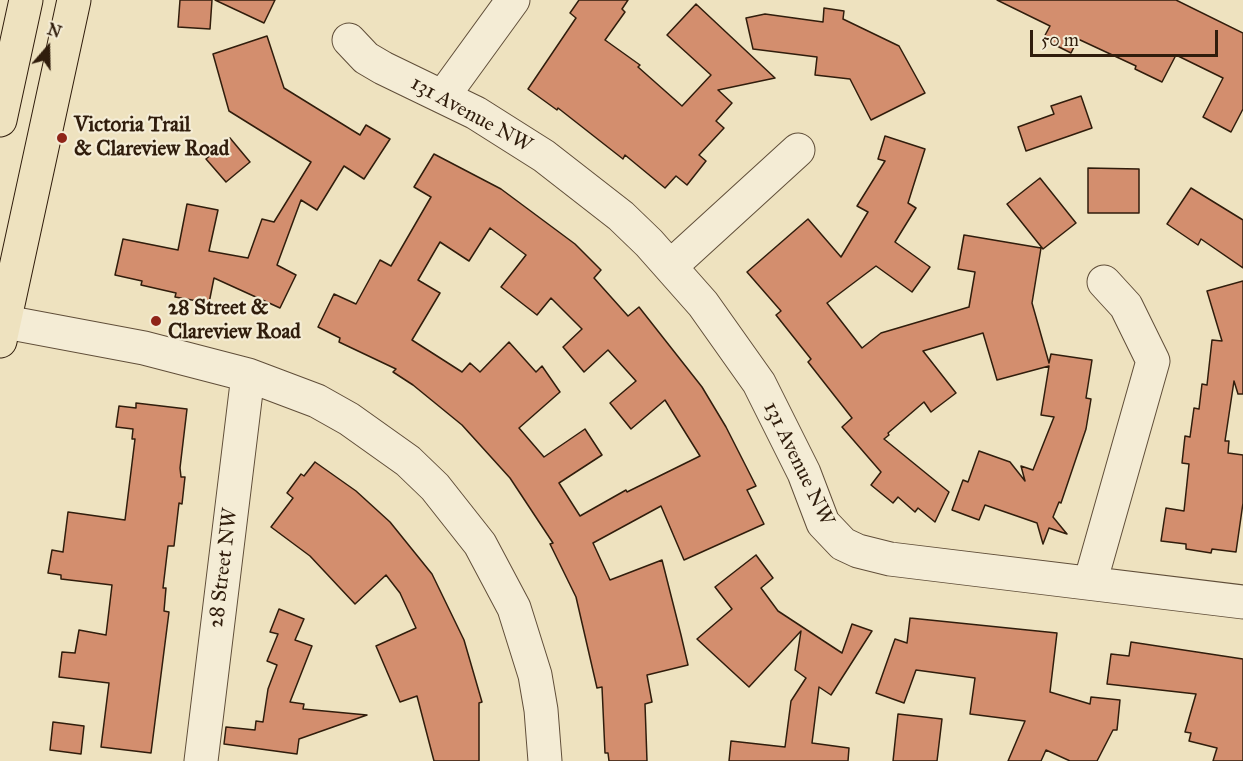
<!DOCTYPE html>
<style>
body{margin:0}
#map{position:relative;width:1243px;height:761px;overflow:hidden;background:#eee2bf;font-family:"IM FELL Great Primer",serif}
canvas{display:block}
.north{position:absolute;left:18px;top:18px;width:60px;height:60px;-webkit-text-stroke:4px #f4ecd5;paint-order:stroke;rotate:20deg;font-size:16px;font-weight:700;line-height:24px;text-align:center;color:#301d0c}
.north::after{content:'';display:block;margin:auto;width:21px;height:27px;background:#301d0c;clip-path:polygon(50% 0,100% 100%,50% 72%,0 100%)}
.scale{position:absolute;left:1030px;top:30px;width:188px;height:27px;box-sizing:border-box;border:3px solid #301d0c;border-top:0;padding-left:8px;font-size:18px;line-height:21px;white-space:nowrap;color:#301d0c;-webkit-text-stroke:4px #f4ecd5;paint-order:stroke}
</style>
<div id="map">
<canvas width="1243" height="761"></canvas>
<div class="north">N</div>
<div class="scale">50 m</div>
</div>
<script>
const context = document.querySelector('canvas').getContext('2d');
context.lineJoin = 'round';
function fillPath(path, color) { context.fillStyle = color; context.fill(path, 'evenodd'); }
const toPath = rows => new Path2D(rows.map(r => 'M' + r).join(''));
function stroke(path, color, width, dash) { context.strokeStyle = color; context.lineWidth = width; context.lineCap = dash ? 'butt' : 'round'; context.setLineDash(dash || []); context.stroke(path); }
function write(font, color, halo, rows, align = 'center') {
  context.font = font + ' "IM FELL Great Primer",serif'; context.lineWidth = 4.5; context.setLineDash([]); context.textBaseline = 'middle'; context.strokeStyle = halo; context.fillStyle = color; for (const [text, x, y, turn = 0] of rows) {
    context.save(); context.translate(x, y); context.rotate((+turn || 0) * Math.PI / 180); context.textAlign = isNaN(turn) ? turn : align; if (halo) context.strokeText(text, 0, 0); context.fillText(text, 0, 0); context.restore();
  }
}
const building = toPath([
 [180,0,212,0,210,29,178,27,180,0],
 [215,0,275,0,264,23,215,0],
 [579,0,628,0,622,9,625,12,605,40,640,65,638,67,682,106,711,75,667,35,696,4,775,78,718,90,732,103,716,121,724,128,699,155,706,161,687,185,676,176,665,188,625,155,623,159,558,108,557,110,528,89,576,18,570,13,579,0],
 [997,0,1176,0,1243,33,1243,109,1231,132,1203,117,1223,78,1176,55,1162,82,1135,69,1136,66,1078,39,1071,53,1043,39,1050,26,997,0],
 [824,8,844,11,843,19,899,46,925,93,871,120,850,79,815,75,817,57,753,49,746,18,765,14,823,22,824,8],
 [267,36,284,88,360,135,366,125,390,139,364,179,344,166,317,210,301,200,277,265,296,275,280,308,214,278,209,303,175,297,176,293,141,285,142,281,115,275,123,239,178,250,187,204,218,210,209,251,248,258,262,219,274,222,311,162,229,111,213,54,267,36],
 [1081,96,1092,128,1026,151,1018,127,1054,114,1051,106,1081,96],
 [885,136,925,149,908,203,916,208,895,242,930,267,912,292,876,266,827,303,862,348,881,333,969,307,975,272,958,269,964,235,1041,248,1032,303,1049,363,1051,354,1092,360,1086,398,1091,399,1086,429,1061,503,1059,502,1053,517,1067,534,1049,528,1043,544,1037,523,985,505,979,520,952,510,963,480,968,482,979,451,1010,462,1025,481,1021,466,1033,470,1054,417,1041,415,1049,366,997,380,983,333,923,351,956,393,931,412,924,402,888,433,889,435,884,439,949,492,935,522,918,508,915,512,898,497,893,503,871,485,881,472,842,427,852,418,808,362,811,359,776,315,781,311,747,272,808,219,841,257,868,212,857,206,885,161,878,159,885,136],
 [230,138,250,162,226,182,206,159,230,138],
 [434,154,501,189,575,244,601,270,594,278,628,316,639,307,702,387,726,427,756,486,747,490,764,524,684,560,661,506,593,543,610,580,662,560,681,635,688,665,647,675,652,702,645,704,647,761,609,761,608,753,605,753,602,687,597,688,576,597,550,544,553,543,510,478,462,425,413,385,393,372,396,369,339,342,340,338,318,327,334,294,356,304,380,260,391,266,431,197,414,187,434,154],
 [490,228,526,255,501,287,537,315,551,298,582,329,563,347,584,372,608,350,636,381,610,403,631,429,665,400,700,456,627,492,626,490,580,516,559,483,602,455,585,429,544,457,519,428,560,392,542,366,536,372,509,342,480,372,470,363,462,372,412,340,440,293,418,280,440,242,469,261,490,228],
 [1088,168,1139,169,1139,213,1088,213,1088,168],
 [1040,178,1076,223,1043,249,1007,204,1040,178],
 [1191,188,1243,220,1243,268,1201,239,1198,245,1167,224,1191,188],
 [1243,281,1243,394,1238,394,1234,381,1225,441,1229,441,1228,453,1243,455,1243,503,1236,552,1212,549,1211,553,1186,549,1186,544,1161,541,1166,508,1184,511,1189,464,1182,463,1185,436,1190,437,1194,408,1199,409,1202,384,1207,385,1212,340,1222,341,1207,291,1243,281],
 [136,403,187,409,180,468,181,477,185,477,182,504,179,503,174,546,168,546,163,588,166,588,164,611,169,612,151,753,101,747,109,683,59,677,62,652,75,653,79,630,106,635,112,585,61,579,61,575,48,573,52,550,63,552,68,512,125,520,135,439,132,439,133,429,116,427,119,406,136,408,136,403],
 [315,462,356,491,390,522,432,574,464,640,482,702,479,703,479,761,434,761,417,696,400,702,376,646,416,628,400,593,386,575,355,604,310,556,271,527,293,498,287,493,301,474,304,476,315,462],
 [756,555,773,578,761,588,778,611,842,653,852,624,872,631,831,695,819,687,812,743,849,748,848,761,729,761,731,741,785,747,791,701,806,678,795,670,801,631,749,687,697,639,732,609,715,587,756,555],
 [279,609,304,619,295,640,312,646,290,702,304,704,303,709,367,715,299,739,297,754,224,744,226,727,255,730,256,721,263,722,268,689,277,665,267,661,278,634,270,632,279,609],
 [910,618,1057,633,1050,692,1090,704,1091,697,1120,700,1117,730,1113,730,1097,761,1070,761,1046,750,1041,761,1008,761,1025,721,970,714,975,678,916,670,904,703,876,693,895,639,907,643,910,618],
 [1131,642,1243,659,1243,761,1213,761,1217,748,1189,741,1191,733,1185,732,1196,694,1107,684,1111,654,1129,656,1131,642],
 [898,714,942,719,937,761,893,761,898,714],
 [53,722,84,726,81,754,50,750,53,722]
]);
fillPath(building, '#d38e6e');
stroke(building, '#301d0c', 1.5);
const minor = toPath([
 [349,40,366,58,383,68,476,113,544,156,621,216,649,243,703,304,759,383,804,473,823,523,843,544,858,551,890,559,1243,602],
 [444,95,513,0],
 [671,266,798,150],
 [0,321,144,348,248,375,317,401,349,419,408,461,435,487,480,544,514,608,535,675,541,710,545,761],
 [1090,583,1153,361,1126,306,1104,282],
 [201,761,248,375]
]);
const major = toPath([
 [0,120,26,0],
 [0,341,74,0]
]);
stroke(minor, '#604e39', 35);
stroke(major, '#301d0c', 35);
stroke(minor, '#f4ecd5', 33);
stroke(major, '#eee2bf', 33);
for (const [x, y, r, color] of [
 [62,138,6,"#8f2418"],
 [156,321,6,"#8f2418"]
]) { const dot = new Path2D(); dot.arc(x, y, r, 0, 2 * Math.PI); context.fillStyle = color; context.fill(dot); stroke(dot, '#f4ecd5', 2); }
write('21px', '#301d0c', '#f4ecd5', [
 ["131 Avenue NW",471,115,29],
 ["131 Avenue NW",798,464,64],
 ["28 Street NW",224,568,-83]
]);
write('bold 21px', '#301d0c', '#f4ecd5', [
 ["Victoria Trail",74,126],
 ["& Clareview Road",74,150],
 ["28 Street &",168,309],
 ["Clareview Road",168,333]
], 'left');
</script>
